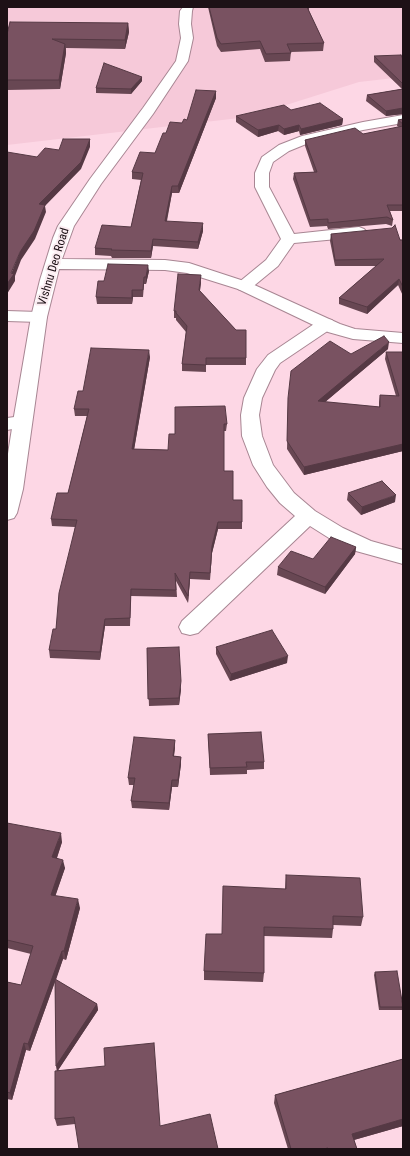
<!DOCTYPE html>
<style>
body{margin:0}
#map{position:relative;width:410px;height:1156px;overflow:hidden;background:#fdd7e5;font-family:"Roboto Condensed",sans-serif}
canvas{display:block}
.frame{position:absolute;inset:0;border:8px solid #1d1116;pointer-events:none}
</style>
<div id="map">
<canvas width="410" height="1156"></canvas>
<div class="frame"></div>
</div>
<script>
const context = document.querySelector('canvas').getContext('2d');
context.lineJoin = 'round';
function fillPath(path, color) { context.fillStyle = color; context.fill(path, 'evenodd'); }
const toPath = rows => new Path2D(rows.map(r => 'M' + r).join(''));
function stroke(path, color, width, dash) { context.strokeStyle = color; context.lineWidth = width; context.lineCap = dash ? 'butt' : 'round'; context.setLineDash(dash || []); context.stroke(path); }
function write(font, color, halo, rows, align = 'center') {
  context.font = font + ' "Roboto Condensed",sans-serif'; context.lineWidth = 4; context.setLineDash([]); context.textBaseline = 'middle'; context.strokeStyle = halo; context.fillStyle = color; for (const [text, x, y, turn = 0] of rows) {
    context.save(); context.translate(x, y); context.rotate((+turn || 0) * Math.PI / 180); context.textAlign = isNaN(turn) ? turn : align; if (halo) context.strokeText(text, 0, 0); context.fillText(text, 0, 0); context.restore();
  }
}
fillPath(toPath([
 [7,7,403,7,403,77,359,82,248,117,7,145]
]), '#f6c9d9');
const minor = toPath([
 [403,115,403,123,363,130,311,142,289,151,273,162,269,173,269,187,294,234,359,227,364,229,367,232,364,235,359,237,294,243,278,266,250,289,244,291,238,289,236,286,238,283,266,260,281,239,255,187,255,173,262,157,279,145,302,136,363,122,403,115],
 [7,311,39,312,45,313,47,317,45,321,39,322,7,321,7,311],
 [326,319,332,320,335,324,332,328,280,363,275,370,262,398,259,415,262,436,273,465,294,493,315,511,343,528,371,541,403,550,403,564,356,551,329,538,310,526,198,633,190,635,182,633,179,627,182,621,295,516,280,503,267,487,253,465,242,436,241,415,244,398,257,369,268,355,320,320,326,319],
 [22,416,29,418,31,422,29,426,7,430,7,418,22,416]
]);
const tertiary = toPath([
 [183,7,193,7,192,11,191,24,193,38,188,61,153,114,101,184,74,226,62,259,165,260,189,263,250,283,340,324,355,329,403,333,403,343,353,339,328,332,238,289,187,273,165,270,59,269,47,317,23,489,17,513,14,518,7,520,7,460,13,422,31,317,40,280,53,238,58,226,90,179,143,108,176,61,181,38,179,24,180,11,183,7]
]);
stroke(minor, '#a88693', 2);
stroke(tertiary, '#a88693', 2);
fillPath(minor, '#fff');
fillPath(tertiary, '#fff');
fillPath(toPath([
 [208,7,309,7,309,11,324,43,323,51,291,52,290,61,265,62,260,49,221,52,217,46],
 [128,23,129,32,125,49,66,48,66,53,60,89,7,90,7,34],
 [374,56,403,59,403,114,386,116,366,101,367,95,402,89,374,62],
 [142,81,131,94,96,93,96,88],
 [216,91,216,98,179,193,172,193,167,221,203,231,198,249,153,246,151,258,112,258,111,256,95,255,95,248,131,227,141,180,132,179,132,172,155,153,166,133,187,120],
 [291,110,343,119,342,125,300,135,299,131,284,135,278,131,258,137,236,122,236,116],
 [403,119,403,211,390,211,393,220,392,226,386,224,328,229,327,226,310,227,293,179,294,173,314,172,305,146,305,140,363,134,399,127,397,126,398,120],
 [331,234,403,240,403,296,398,285,367,314,339,304,339,298,376,266,335,266,330,241],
 [149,271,146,284,144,284,143,297,133,297,132,304,97,304,96,297,104,281],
 [201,282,200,291,236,330,246,330,246,365,206,365,206,372,182,371,182,364,186,332,176,320,176,318,174,318,174,311],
 [388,349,325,402,379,407,379,402,380,395,396,396,385,359,386,352,403,352,403,451,304,475,287,449,288,405,351,354],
 [150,357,134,449,168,450,175,434,175,407,227,424,226,431,224,431,224,471,233,500,242,522,242,529,218,529,212,553,210,580,190,579,188,603,176,581,177,597,131,596,130,626,105,626,100,660,50,658,49,650,56,629,75,527,52,526,51,519,68,493,87,416,75,416,74,409,83,391],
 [348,493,395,502,361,515,347,500],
 [356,547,355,554,325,594,277,575,278,567,313,559],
 [216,647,287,663,230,681,216,654],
 [147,648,181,689,179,705,149,706],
 [208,734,264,762,264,769,247,770,247,774,210,775],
 [175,747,174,756,181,757,181,764,178,787,172,787,169,810,132,808,131,801,134,785,129,785,128,778],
 [7,823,62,842,57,858,65,868,55,896,80,908,66,960,63,959,56,980,97,1004,98,1010,58,1070,160,1126,218,1149,75,1124,57,1126,55,1119,57,1071,55,982,30,1051,26,1050,12,1100,7,1099,7,982,21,985,31,954,7,948],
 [286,875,363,917,361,926,333,925,333,929,332,938,264,936,264,973,263,982,204,980,204,971,222,934,285,889],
 [375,972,403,1007,402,1010,379,1010,374,975],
 [403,1059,403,1126,354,1140,357,1149,288,1149,274,1103,275,1095]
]), '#684753');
fillPath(toPath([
 [128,23,129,32,125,49,125,40],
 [65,44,66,53,60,89,59,80],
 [142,77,142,81,131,94,131,89],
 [216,91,216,98,179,193,178,186],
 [403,108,403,114,386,116,386,111],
 [343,119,342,125,300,135,301,129],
 [279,125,278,131,258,137,258,130],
 [299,125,299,131,284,135,284,129],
 [90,139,90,147,81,169,45,206,46,212,35,239,21,260,15,276,15,281,7,294,7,284,39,204],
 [172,186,172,193,165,228,165,221],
 [203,223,203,231,198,249,198,242],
 [153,239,153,246,151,258,151,251],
 [148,265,149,271,146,284,146,277],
 [201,275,201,282,199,297,199,290],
 [399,279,398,285,367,314,367,307],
 [132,290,133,297,132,304],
 [389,342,388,349,318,408,318,401],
 [149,350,150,357,133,456,132,449],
 [403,444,403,451,304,475,304,467],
 [396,495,395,502,361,515,362,507],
 [218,522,218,529,212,553,210,580,212,546],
 [356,547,355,554,325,594,325,587],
 [190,572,190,579,188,603,188,596],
 [105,619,105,626,100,660,100,652],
 [288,656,287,663,230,681,231,674],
 [181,681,181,689,179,705,179,698],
 [175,740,175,747,173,763,173,756],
 [181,757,181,764,178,787,178,780],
 [172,780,172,787,169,810,169,803],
 [61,833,62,842,54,866,52,857],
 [63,860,65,868,53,903,51,895],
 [78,899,80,908,66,960,64,951],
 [62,951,63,959,30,1051,28,1044],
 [97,1004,98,1010,57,1072,56,1066],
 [24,1043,26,1050,12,1100,10,1093],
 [403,1119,403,1126,350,1141,352,1134]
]), '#553944');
const building = toPath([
 [209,7,307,7,324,43,287,44,291,53,266,54,260,41,221,44,217,38,209,7],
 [10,22,128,23,125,40,52,39,65,44,59,80,7,80,7,34,10,22],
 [401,55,403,59,403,84,374,56,401,55],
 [104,63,142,77,131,89,96,88,104,63],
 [403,89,403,108,386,111,367,95,403,89],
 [196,90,216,91,178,186,172,186,165,221,203,223,198,242,153,239,151,251,111,250,112,249,95,248,102,225,131,227,143,173,132,172,140,152,155,153,163,133,166,133,170,122,182,123,184,119,187,120,196,90],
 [320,103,343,119,301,129,299,125,284,129,279,125,258,130,236,116,284,105,291,110,320,103],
 [403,119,403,124,398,120,403,119],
 [403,126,403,205,387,205,393,220,387,217,328,223,328,219,310,220,294,173,317,172,305,140,355,128,363,134,403,126],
 [63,139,90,139,81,162,39,204,45,205,34,231,20,252,11,273,14,274,7,284,7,152,37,157,45,148,59,150,63,139],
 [395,225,400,240,403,240,403,287,399,279,367,307,339,298,384,259,335,260,331,234,392,228,395,225],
 [108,264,148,265,146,277,144,277,143,290,132,290,132,298,96,297,98,281,104,281,108,264],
 [178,274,201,275,199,290,236,330,246,330,246,358,206,358,206,365,182,364,187,326,176,313,176,311,174,311,178,274],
 [384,336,389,342,318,401,380,407,380,395,399,396,386,352,403,352,403,444,304,467,287,441,288,398,291,371,330,341,351,354,384,336],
 [91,348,149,350,132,449,168,450,169,434,175,434,175,407,225,406,227,424,224,424,224,471,233,471,233,500,242,500,242,522,218,522,212,546,210,573,190,572,188,596,175,573,176,590,131,589,130,618,105,619,100,652,49,650,53,629,56,629,59,593,77,520,51,519,57,493,68,493,89,409,74,409,78,391,83,391,91,348],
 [382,481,396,495,362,507,348,493,382,481],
 [331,537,356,547,325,587,278,567,291,551,313,559,331,537],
 [272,630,288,656,231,674,216,647,272,630],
 [179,647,181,681,179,698,148,699,147,648,179,647],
 [261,732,264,762,246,762,247,767,210,768,208,734,261,732],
 [134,737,175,740,173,756,181,757,178,780,172,780,169,803,131,801,135,778,128,778,134,737],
 [7,823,61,833,52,857,63,860,51,895,78,899,64,951,62,951,28,1044,24,1043,10,1093,7,1092,7,982,21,985,33,946,7,940,7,823],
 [286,875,360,878,363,917,333,916,333,929,264,927,264,973,204,971,206,934,222,934,223,886,286,889,286,875],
 [397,971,403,1007,380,1007,375,972,397,971],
 [55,979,97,1004,56,1066,55,979],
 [154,1043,160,1126,210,1114,218,1149,79,1149,74,1117,55,1119,55,1071,105,1066,104,1048,154,1043],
 [403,1059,403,1119,352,1134,357,1149,328,1149,328,1148,323,1149,291,1149,275,1095,403,1059]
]);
fillPath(building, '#795261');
stroke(building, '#553944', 1);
write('12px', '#1d1116', '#fbecf1', [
 ["Vishnu Deo Road",54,267,-73]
]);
</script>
